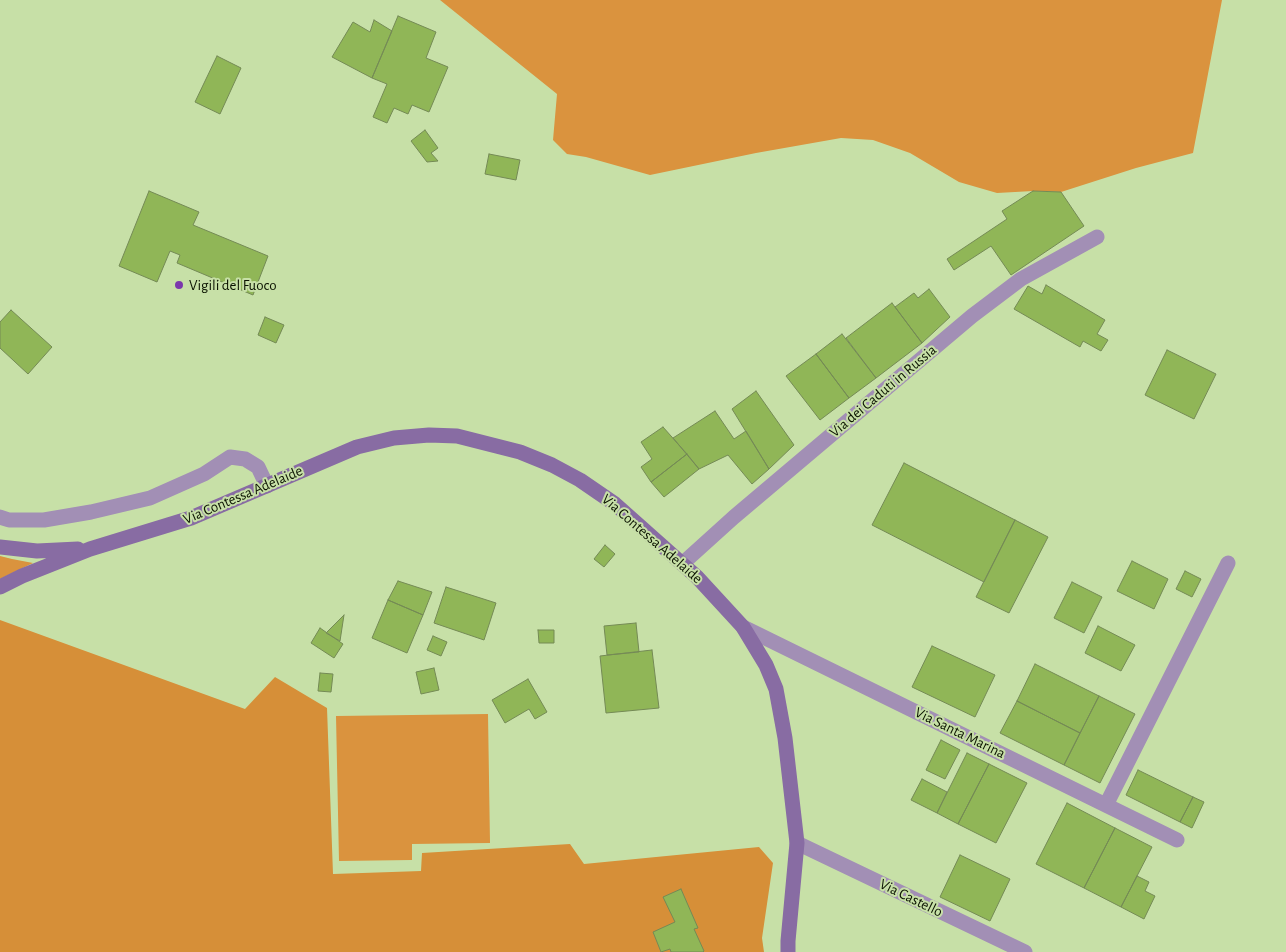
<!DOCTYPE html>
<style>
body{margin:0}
canvas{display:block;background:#c7e0a7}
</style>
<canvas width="1286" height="952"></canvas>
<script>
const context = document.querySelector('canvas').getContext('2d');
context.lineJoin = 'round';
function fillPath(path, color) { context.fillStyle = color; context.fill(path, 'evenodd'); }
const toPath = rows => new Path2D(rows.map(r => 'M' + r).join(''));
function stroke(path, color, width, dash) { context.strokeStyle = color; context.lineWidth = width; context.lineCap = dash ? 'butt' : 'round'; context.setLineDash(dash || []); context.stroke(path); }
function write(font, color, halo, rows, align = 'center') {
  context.font = font + ' "Alegreya Sans",sans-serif'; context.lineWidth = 4; context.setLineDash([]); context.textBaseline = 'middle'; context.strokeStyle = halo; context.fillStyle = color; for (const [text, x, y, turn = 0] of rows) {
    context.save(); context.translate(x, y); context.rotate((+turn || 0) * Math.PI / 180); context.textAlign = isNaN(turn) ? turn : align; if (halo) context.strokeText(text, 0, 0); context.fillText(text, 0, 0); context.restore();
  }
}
fillPath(toPath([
 [440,0,1222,0,1193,153,1136,168,1061,192,1033,191,997,193,959,182,910,153,873,140,841,138,756,153,650,175,586,157,567,154,553,140,557,94],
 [0,556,12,559,33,563,0,579],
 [488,714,490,843,412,844,412,860,339,861,336,716]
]), '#da933e');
fillPath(toPath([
 [0,620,245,709,275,677,327,708,333,874,421,871,422,853,570,844,584,864,759,847,773,863,762,938,764,952,0,952]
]), '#d68f38');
const building = toPath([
 [398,16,436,32,426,58,448,67,429,112,412,105,408,114,394,108,387,123,373,117,387,84,372,78,398,16],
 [374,20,392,31,372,78,332,57,353,22,370,32,374,20],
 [217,56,241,68,220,114,195,102,217,56],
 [425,130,438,148,431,153,438,161,427,162,411,141,425,130],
 [489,154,520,160,516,180,485,174,489,154],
 [149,191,199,212,193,225,268,256,253,295,177,263,180,255,170,251,157,282,119,266,149,191],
 [1033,191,1061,192,1084,226,1011,275,991,246,954,270,947,259,1007,219,1002,211,1033,191],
 [1046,285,1105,320,1097,334,1108,340,1101,351,1083,341,1080,347,1014,309,1028,286,1042,294,1046,285],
 [929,289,950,317,922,343,895,307,914,293,918,298,929,289],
 [892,303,922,343,876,378,846,338,892,303],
 [11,310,52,347,28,374,0,348,0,322,11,310],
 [265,317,284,325,276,343,258,335,265,317],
 [842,334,876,378,849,398,816,354,842,334],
 [1167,350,1216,374,1194,419,1145,395,1167,350],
 [816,354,849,398,820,420,786,376,816,354],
 [756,391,794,445,769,469,732,409,756,391],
 [715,411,734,439,746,431,769,469,752,484,728,455,699,469,673,438,715,411],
 [663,427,687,454,651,482,641,467,652,459,641,442,663,427],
 [687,454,699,469,664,497,651,482,687,454],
 [904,463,1015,520,984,582,872,525,904,463],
 [1015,520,1048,537,1009,613,976,597,1015,520],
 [605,545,615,554,604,567,594,559,605,545],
 [1132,561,1168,579,1154,609,1117,591,1132,561],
 [1185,571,1201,579,1192,597,1176,589,1185,571],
 [398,581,432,592,423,615,388,600,398,581],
 [1072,582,1102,597,1084,633,1054,618,1072,582],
 [446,587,496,603,484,640,434,623,446,587],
 [388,600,423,615,407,653,372,638,388,600],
 [344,615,340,641,326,633,344,615],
 [636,623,639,652,607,655,604,626,636,623],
 [1098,626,1135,645,1121,671,1085,653,1098,626],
 [320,628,343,644,334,658,311,643,320,628],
 [538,630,554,630,554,643,539,643,538,630],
 [433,636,447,642,441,656,427,650,433,636],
 [932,646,995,675,975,717,912,687,932,646],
 [652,650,659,708,606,713,600,656,652,650],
 [1035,664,1099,696,1080,733,1017,701,1035,664],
 [434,668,439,690,421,694,416,672,434,668],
 [320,673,333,674,331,692,318,691,320,673],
 [528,679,547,712,535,719,529,709,505,723,492,700,528,679],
 [1099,696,1135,714,1100,783,1064,765,1099,696],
 [1017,701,1080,733,1064,765,1000,733,1017,701],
 [941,740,960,750,945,779,926,770,941,740],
 [967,753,989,764,958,824,937,813,967,753],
 [989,764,1027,783,996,843,958,824,989,764],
 [1138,770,1193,797,1180,822,1126,795,1138,770],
 [922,779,947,792,937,813,911,800,922,779],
 [1193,797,1204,802,1192,828,1180,822,1193,797],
 [1067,803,1115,828,1084,888,1036,864,1067,803],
 [1115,828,1152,847,1121,907,1084,888,1115,828],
 [960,855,1010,879,990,921,940,897,960,855],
 [1137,876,1149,882,1145,891,1155,896,1144,919,1121,907,1137,876],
 [681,889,698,928,694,929,704,951,703,952,671,952,670,949,661,952,653,932,675,922,663,897,681,889]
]);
fillPath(building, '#90b657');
stroke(building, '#748a55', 1);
stroke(toPath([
 [0,517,9,520,44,520,91,512,150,498,204,474,230,457,245,459,258,467,267,486],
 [682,564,734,517,972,316,1021,279,1097,237],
 [743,627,1177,840],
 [1106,805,1228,563],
 [797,843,1025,952]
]), '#a28fb5', 15);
stroke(toPath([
 [0,547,37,551,78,549],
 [0,587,22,576,90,549,191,518,357,447,394,438,429,435,457,436,520,452,552,465,580,480,615,504,697,577,743,627,766,665,776,689,785,738,797,843,788,941,788,952]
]), '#886ca3', 15);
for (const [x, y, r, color] of [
 [179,285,5,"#7b38ac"]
]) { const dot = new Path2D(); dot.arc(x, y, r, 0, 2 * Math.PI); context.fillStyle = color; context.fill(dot); stroke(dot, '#c7e0a7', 2); }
write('15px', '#0b1301', '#c7e0a7', [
 ["Vigili del Fuoco",189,285]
], 'left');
write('15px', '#0b1301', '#c7e0a7', [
 ["Via dei Caduti in Russia",883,391,-40],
 ["Via Contessa Adelaide",243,495,-23],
 ["Via Contessa Adelaide",652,539,41],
 ["Via Santa Marina",960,733,26],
 ["Via Castello",911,898,26]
]);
</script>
